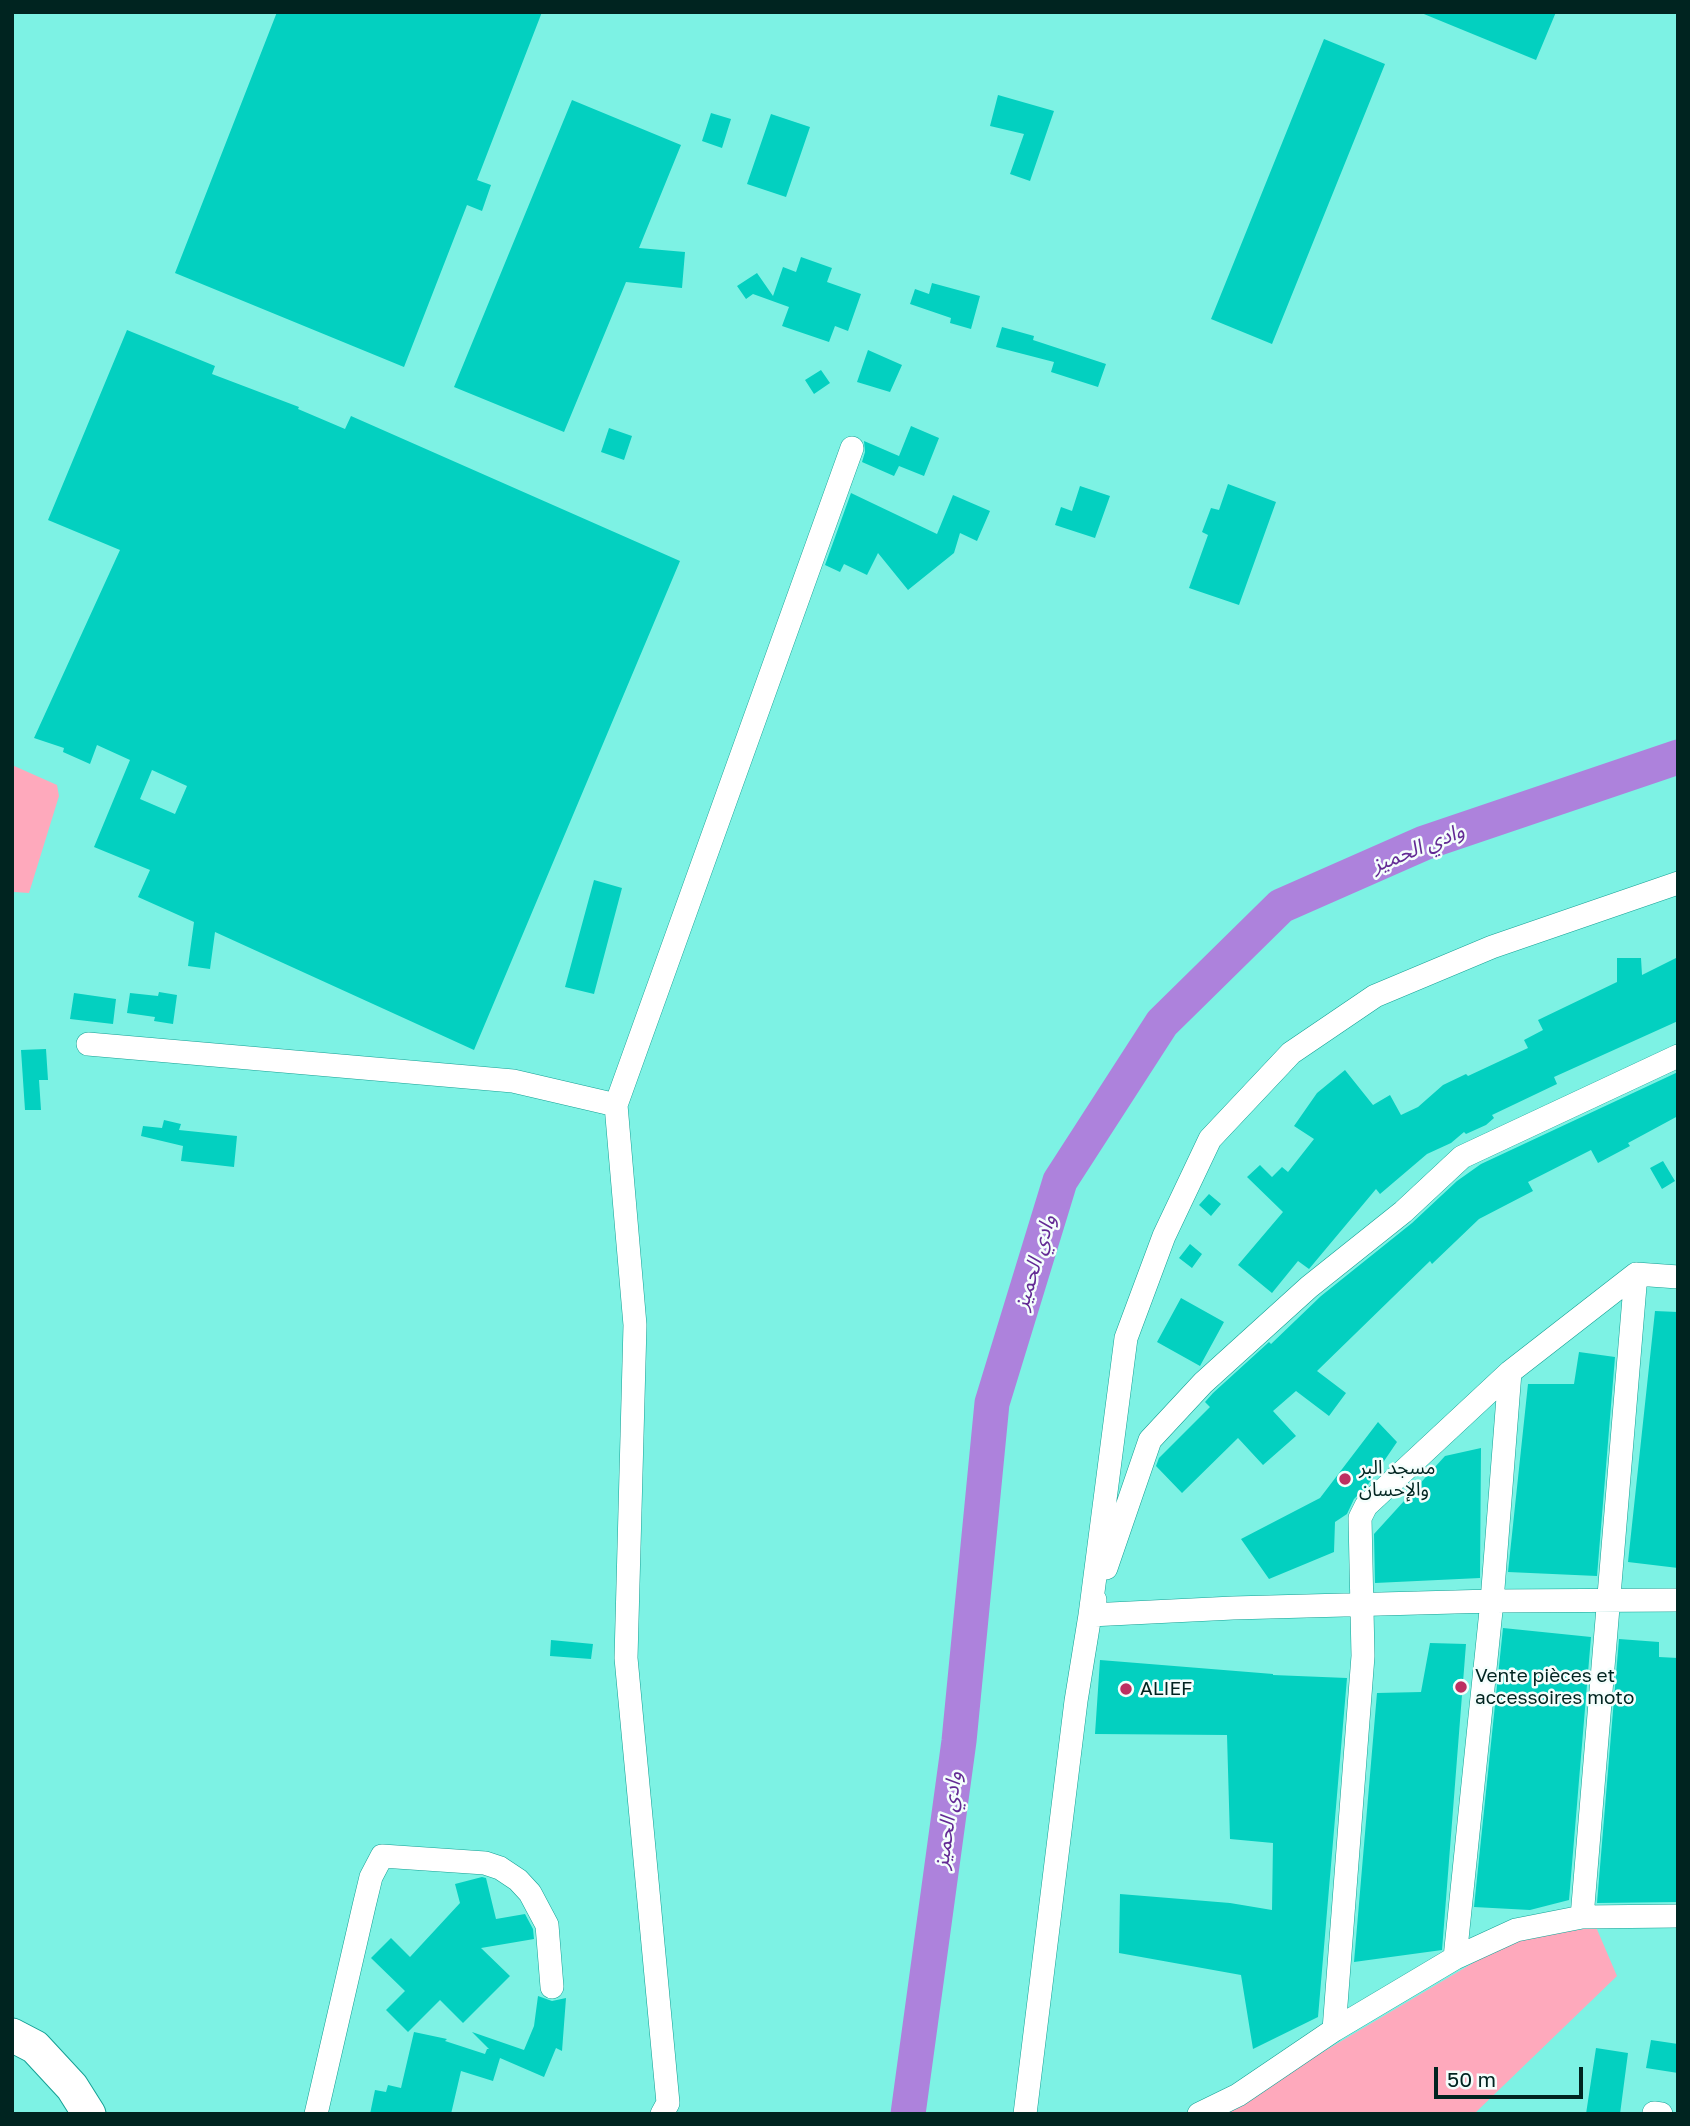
<!DOCTYPE html>
<meta charset="utf-8">
<style>
body{margin:0}
#map{position:relative;width:1690px;height:2126px;overflow:hidden;background:#7df2e4;font-family:"Golos Text",sans-serif}
canvas{display:block}
.frame{position:absolute;inset:0;border:14px solid #002420;pointer-events:none}
.scale{position:absolute;left:1434px;top:2067px;width:149px;height:32px;box-sizing:border-box;border:4px solid #002420;border-top:0;padding-left:9px;font-size:21px;line-height:24px;white-space:nowrap;color:#002420;-webkit-text-stroke:5px #f4fefc;paint-order:stroke}
</style>
<div id="map">
<canvas width="1690" height="2126"></canvas>
<div class="frame"></div>
<div class="scale">50 m</div>
</div>
<script>
const context = document.querySelector('canvas').getContext('2d');
context.lineJoin = 'round';
function fillPath(path, color) { context.fillStyle = color; context.fill(path, 'evenodd'); }
const toPath = rows => new Path2D(rows.map(r => 'M' + r).join(''));
function stroke(path, color, width, dash) { context.strokeStyle = color; context.lineWidth = width; context.lineCap = dash ? 'butt' : 'round'; context.setLineDash(dash || []); context.stroke(path); }
function write(font, color, halo, rows, align = 'center') {
  context.font = font + ' "Golos Text","Noto Sans Arabic",sans-serif'; context.lineWidth = 5; context.setLineDash([]); context.textBaseline = 'middle'; context.strokeStyle = halo; context.fillStyle = color; for (const [text, x, y, turn = 0] of rows) {
    context.save(); context.translate(x, y); context.rotate((+turn || 0) * Math.PI / 180); context.textAlign = isNaN(turn) ? turn : align; if (halo) context.strokeText(text, 0, 0); context.fillText(text, 0, 0); context.restore();
  }
}
fillPath(toPath([
 [12,765,57,785,59,796,29,893,14,892,12,890],
 [1596,1927,1617,1976,1474,2114,1215,2114,1247,2097,1510,1941]
]), '#fea9bc');
stroke(toPath([
 [908,2114,959,1741,992,1403,1060,1181,1162,1023,1281,906,1424,843,1678,757]
]), '#ad82dc', 35);
fillPath(toPath([
 [277,12,542,12,477,180,491,185,482,211,467,205,404,367,175,273],
 [1419,12,1556,12,1536,60],
 [1324,39,1385,64,1272,344,1211,319],
 [998,95,1054,111,1030,181,1010,174,1024,134,990,126],
 [572,100,681,145,639,248,685,252,682,288,626,282,564,432,454,387],
 [711,113,731,119,722,148,702,141],
 [771,114,810,127,786,197,747,184],
 [801,257,832,268,827,282,861,294,848,331,835,326,829,342,782,326,789,307,753,294,746,299,737,286,757,273,773,296,783,267,796,272],
 [932,283,980,296,971,329,950,323,951,318,910,304,915,289,929,294],
 [1002,327,1034,336,1033,340,1106,364,1098,387,1051,372,1054,362,996,347],
 [127,330,215,366,212,374,299,407,298,409,345,429,351,416,680,561,474,1050,215,932,210,969,188,966,194,922,138,897,150,870,94,847,130,760,97,745,90,764,63,752,64,748,34,738,120,550,48,520],
 [152,770,187,786,175,814,140,799],
 [868,350,902,365,890,392,857,382],
 [821,370,830,383,814,394,805,380],
 [911,426,939,438,924,476,899,466,894,476,862,462,865,452,864,441,899,456],
 [609,428,632,436,624,460,601,452],
 [1228,484,1276,502,1239,605,1189,588,1208,535,1202,532,1211,508,1219,510],
 [1080,486,1110,496,1095,538,1055,525,1061,507,1072,511],
 [851,493,937,534,953,495,990,511,977,541,960,533,954,553,908,590,878,553,867,575,844,564,840,572,825,565],
 [594,880,622,888,594,994,565,987],
 [1678,957,1678,1021,1554,1077,1557,1084,1492,1115,1494,1118,1486,1125,1466,1134,1464,1132,1451,1143,1427,1154,1380,1194,1376,1189,1309,1269,1298,1261,1272,1293,1238,1265,1283,1212,1247,1177,1260,1165,1272,1177,1282,1167,1288,1172,1314,1139,1294,1126,1317,1093,1345,1070,1373,1105,1390,1095,1401,1115,1418,1107,1443,1085,1466,1074,1468,1076,1528,1048,1524,1040,1543,1030,1538,1020,1617,982,1617,958,1641,958,1642,975],
 [159,992,177,995,173,1024,154,1021,155,1017,127,1013,130,993,158,996],
 [74,993,116,999,113,1024,70,1019],
 [46,1049,48,1080,39,1080,41,1110,25,1110,21,1050],
 [1678,1072,1678,1116,1628,1143,1630,1146,1598,1163,1591,1150,1528,1182,1533,1191,1479,1219,1432,1264,1430,1261,1317,1371,1346,1393,1329,1416,1296,1391,1273,1411,1296,1436,1263,1465,1238,1438,1182,1493,1156,1466,1159,1458,1210,1407,1205,1402,1213,1393,1269,1342,1271,1344,1321,1296,1412,1223,1457,1181,1481,1164],
 [164,1120,181,1124,179,1130,237,1136,234,1167,181,1161,183,1146,141,1136,143,1126,162,1128],
 [1663,1161,1675,1181,1662,1189,1650,1168],
 [1209,1194,1221,1204,1211,1216,1199,1205],
 [1190,1244,1202,1254,1192,1268,1179,1258],
 [1181,1298,1224,1322,1200,1366,1157,1342],
 [1655,1311,1678,1312,1678,1568,1628,1562],
 [1579,1352,1615,1357,1597,1576,1508,1572,1528,1384,1574,1384],
 [1378,1422,1397,1442,1367,1486,1354,1499,1347,1514,1335,1522,1334,1552,1269,1579,1241,1539,1320,1498],
 [1481,1448,1480,1578,1375,1583,1374,1534,1445,1456],
 [1503,1628,1591,1637,1569,1900,1530,1910,1474,1907],
 [1619,1639,1659,1642,1659,1657,1678,1658,1678,1902,1597,1903],
 [551,1640,593,1644,591,1659,550,1656],
 [1430,1643,1466,1644,1442,1950,1354,1962,1377,1693,1421,1692],
 [1100,1660,1273,1674,1273,1675,1347,1678,1318,2017,1253,2049,1241,1975,1119,1953,1120,1894,1230,1903,1272,1910,1273,1843,1230,1839,1227,1735,1095,1734],
 [482,1877,486,1878,496,1919,525,1914,533,1929,534,1939,481,1948,510,1976,463,2023,440,2000,408,2032,386,2010,405,1991,371,1958,391,1938,410,1957,460,1903,455,1884],
 [538,1996,552,2001,566,1998,562,2051,556,2048,544,2077,500,2058,493,2081,461,2071,451,2114,370,2114,375,2090,386,2092,388,2085,401,2088,414,2032,447,2039,445,2041,485,2054,487,2049,489,2049,472,2032,524,2050,534,2026],
 [1651,2040,1678,2044,1678,2073,1646,2068],
 [1596,2048,1628,2053,1620,2114,1586,2114]
]), '#03d0c0');
const minor = toPath([
 [1678,883,1492,947,1375,996,1291,1053,1210,1139,1164,1236,1126,1338,1090,1615,1233,1608,1492,1601,1678,1600],
 [88,1044,513,1081,616,1105],
 [1106,1568,1150,1440,1203,1383,1309,1287,1403,1212,1462,1157,1678,1056],
 [1582,1917,1636,1274],
 [1455,1958,1492,1601,1510,1372],
 [1334,2030,1363,1656,1360,1518,1366,1506,1510,1372,1636,1274,1678,1277],
 [1654,2113,1661,2114],
 [316,2114,364,1906,371,1877,382,1856,485,1863,500,1868,518,1880,530,1893,547,1925,552,1987],
 [662,2114,668,2103,626,1658,635,1325,616,1105,852,448],
 [1025,2114,1076,1701,1090,1615,1095,1600],
 [1199,2114,1238,2095,1334,2030,1455,1958,1516,1930,1582,1917,1678,1916]
]);
const highway = toPath([
 [12,2035,35,2047,72,2087,89,2114]
]);
stroke(minor, '#14a094', 24);
stroke(highway, '#14a094', 35);
stroke(minor, '#fff', 23);
stroke(highway, '#fff', 33);
for (const [x, y, r, color] of [
 [1345,1479,7,"#bd3061"],
 [1461,1687,7,"#bd3061"],
 [1126,1689,7,"#bd3061"]
]) { const dot = new Path2D(); dot.arc(x, y, r, 0, 2 * Math.PI); context.fillStyle = color; context.fill(dot); stroke(dot, '#f4fefc', 2.5); }
write('19px', '#002420', '#f4fefc', [
 ["مسجد البر",1359,1468],
 ["والإحسان",1359,1490],
 ["Vente pièces et",1475,1676],
 ["accessoires moto",1475,1698],
 ["ALIEF",1140,1689]
], 'left');
write('italic 21px', '#632a94', '#f4fefc', [
 ["وادي الحميز",1418,848,-22],
 ["وادي الحميز",1035,1262,-73],
 ["وادي الحميز",948,1820,-82]
]);
</script>
